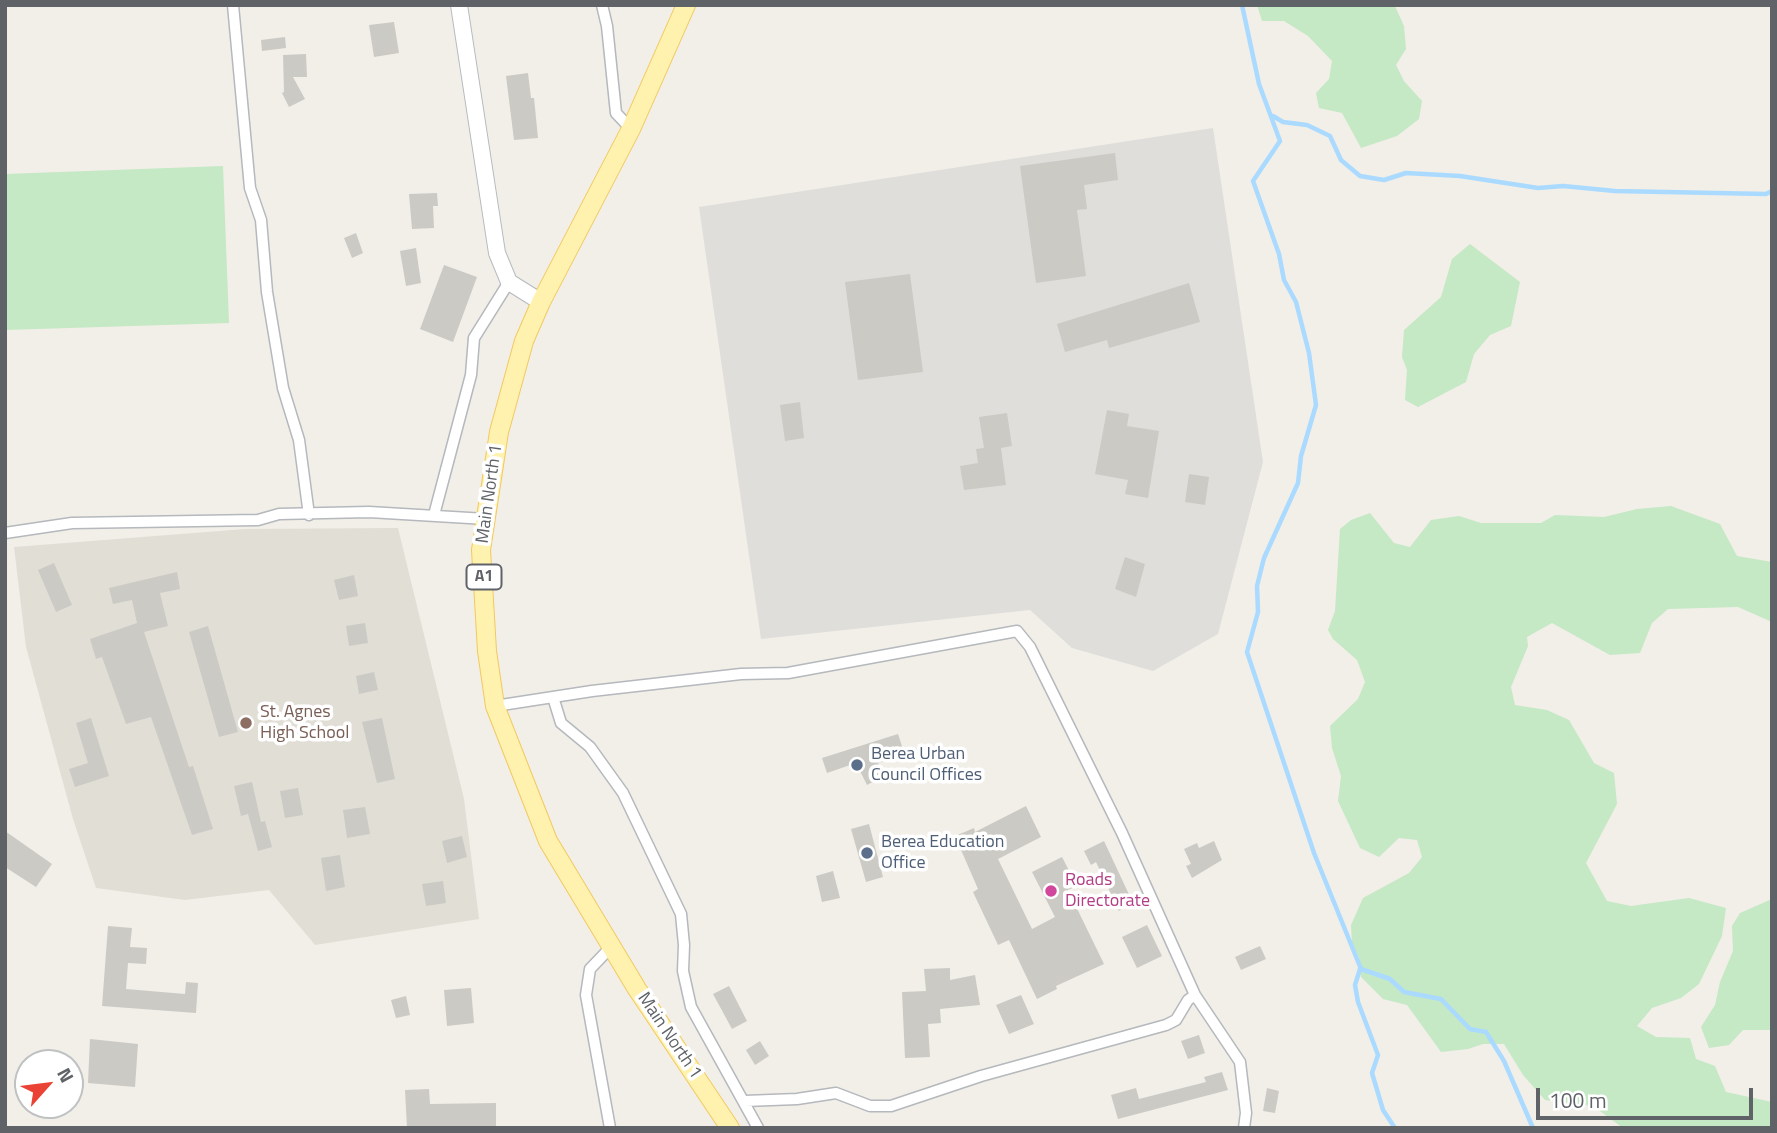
<!DOCTYPE html>
<style>
body{margin:0}
#map{position:relative;width:1777px;height:1133px;overflow:hidden;background:#f1efe8;font-family:"Titillium Web",sans-serif}
canvas{display:block}
.frame{position:absolute;inset:0;border:7px solid #5f6368;pointer-events:none}
.north{position:absolute;left:14px;top:1049px;width:70px;height:70px;box-sizing:border-box;background:#fff;border:2px solid #bfc1c3;border-radius:50%;rotate:62deg;font-size:19px;font-weight:700;line-height:28px;text-align:center;color:#5f6368}
.north::after{content:'';display:block;margin:auto;width:24px;height:32px;background:#ea4335;clip-path:polygon(50% 0,100% 100%,50% 72%,0 100%)}
.scale{position:absolute;left:1536px;top:1088px;width:217px;height:32px;box-sizing:border-box;border:4px solid #5f6368;border-top:0;padding-left:9px;font-size:21px;line-height:24px;white-space:nowrap;color:#5f6368;-webkit-text-stroke:5px #fff;paint-order:stroke}
</style>
<div id="map">
<canvas width="1777" height="1133"></canvas>
<div class="frame"></div>
<div class="north">N</div>
<div class="scale">100 m</div>
</div>
<script>
const context = document.querySelector('canvas').getContext('2d');
context.lineJoin = 'round';
function fillPath(path, color) { context.fillStyle = color; context.fill(path, 'evenodd'); }
const toPath = rows => new Path2D(rows.map(r => 'M' + r).join(''));
function stroke(path, color, width, dash) { context.strokeStyle = color; context.lineWidth = width; context.lineCap = dash ? 'butt' : 'round'; context.setLineDash(dash || []); context.stroke(path); }
function write(font, color, halo, rows, align = 'center') {
  context.font = font + ' "Titillium Web",sans-serif'; context.lineWidth = 7; context.setLineDash([]); context.textBaseline = 'middle'; context.strokeStyle = halo; context.fillStyle = color; for (const [text, x, y, turn = 0] of rows) {
    context.save(); context.translate(x, y); context.rotate((+turn || 0) * Math.PI / 180); context.textAlign = isNaN(turn) ? turn : align; if (halo) context.strokeText(text, 0, 0); context.fillText(text, 0, 0); context.restore();
  }
}
fillPath(toPath([
 [1213,128,1263,462,1218,634,1153,671,1072,648,1030,610,761,639,699,207]
]), '#e0deda');
fillPath(toPath([
 [398,528,464,799,479,919,315,945,269,890,185,900,96,888,73,819,26,647,14,547,245,529]
]), '#e1ded6');
fillPath(toPath([
 [1257,5,1395,6,1404,26,1406,49,1396,65,1404,81,1422,101,1419,119,1397,136,1361,148,1342,113,1319,108,1316,93,1329,79,1332,61,1308,36,1284,21,1262,21],
 [223,166,229,323,5,330,5,174],
 [1470,244,1520,282,1511,326,1490,335,1474,354,1466,382,1418,407,1405,400,1407,370,1402,357,1404,330,1441,297,1452,259],
 [1671,506,1720,524,1737,556,1772,562,1772,622,1738,607,1668,609,1652,623,1640,653,1610,655,1552,623,1527,637,1528,646,1511,687,1515,705,1547,710,1569,720,1594,763,1614,773,1617,804,1586,863,1607,901,1631,906,1689,898,1726,908,1722,936,1699,984,1681,998,1652,1008,1637,1026,1656,1037,1690,1038,1696,1059,1715,1066,1726,1092,1772,1102,1772,1128,1623,1128,1593,1106,1545,1100,1523,1075,1504,1044,1483,1044,1468,1049,1441,1052,1407,1005,1383,999,1361,977,1359,958,1352,943,1351,925,1363,898,1409,873,1422,857,1417,840,1399,838,1379,857,1360,848,1338,801,1341,776,1332,748,1330,726,1358,699,1365,682,1357,660,1333,639,1328,630,1335,611,1340,529,1351,520,1370,513,1394,543,1410,547,1431,520,1459,516,1481,523,1541,523,1555,515,1604,517,1637,509],
 [1772,899,1772,1030,1743,1030,1729,1045,1709,1048,1701,1027,1715,1005,1720,982,1733,951,1732,926,1740,913]
]), '#c5e8c5');
stroke(toPath([
 [1242,5,1259,84,1280,141,1253,181,1279,254,1284,280,1296,302,1309,353,1316,405,1301,456,1298,483,1264,558,1257,586,1258,612,1247,652,1314,853,1361,969,1390,979,1404,992,1441,999,1470,1029,1486,1032,1504,1061,1533,1128],
 [1273,116,1283,122,1307,125,1330,136,1341,160,1360,176,1384,180,1406,173,1460,176,1538,188,1563,186,1615,191,1766,194,1772,191],
 [1360,969,1355,985,1358,1002,1378,1055,1372,1073,1383,1110,1395,1128]
]), '#aadaff', 4.5);
fillPath(toPath([
 [394,22,399,53,374,57,369,25],
 [285,37,286,48,262,51,261,40],
 [306,54,307,77,293,77,305,99,289,107,282,93,284,92,283,55],
 [528,73,531,98,534,98,538,138,514,140,506,76],
 [1115,153,1118,180,1084,185,1087,209,1077,210,1086,276,1036,283,1020,166],
 [437,193,438,206,433,206,434,228,412,229,409,194],
 [356,233,363,253,352,258,344,238],
 [416,248,421,283,406,286,400,251],
 [444,265,477,277,453,342,420,329],
 [910,274,923,372,858,380,845,282],
 [1189,283,1200,322,1109,348,1107,340,1065,352,1057,324],
 [800,402,804,438,785,441,780,405],
 [1107,410,1129,414,1127,426,1159,431,1148,498,1125,494,1128,480,1095,474],
 [1007,413,1012,446,1001,448,1006,485,964,490,960,466,978,463,976,449,984,448,979,417],
 [1189,474,1209,477,1205,505,1185,502],
 [1125,557,1145,564,1136,597,1115,589],
 [54,563,72,605,56,612,38,570],
 [177,572,180,589,160,593,168,626,144,632,189,767,193,766,213,829,192,835,151,717,126,724,102,657,96,659,90,639,137,623,132,600,113,604,109,588],
 [354,575,358,596,339,600,334,580],
 [365,623,368,643,349,646,346,626],
 [208,626,238,732,219,737,189,632],
 [374,672,378,690,359,694,356,676],
 [91,718,109,776,75,787,69,769,88,763,76,723],
 [382,718,395,779,377,783,362,722],
 [898,734,905,755,878,763,884,776,867,785,856,763,827,773,822,758],
 [252,782,261,822,265,821,272,847,258,851,248,814,241,816,234,786],
 [298,788,303,815,285,818,280,791],
 [1026,806,1041,837,998,859,1032,929,1055,917,1032,872,1062,857,1077,886,1068,890,1104,964,1056,986,1057,989,1037,999,1009,940,998,945,973,892,978,889,955,836,974,828,975,832],
 [365,807,370,834,347,838,343,810],
 [869,824,883,877,866,882,851,829],
 [5,831,52,864,36,887,5,867],
 [462,836,467,857,447,863,442,841],
 [1104,841,1133,903,1119,911,1096,862,1091,865,1084,851],
 [1214,841,1222,860,1192,878,1186,866,1191,864,1184,849,1197,843,1199,848],
 [340,855,345,887,326,891,321,858],
 [833,871,840,898,822,902,816,876],
 [443,881,446,903,426,906,422,884],
 [1147,925,1162,956,1137,968,1122,937],
 [108,926,132,928,130,947,147,948,146,964,128,963,126,989,185,994,186,982,198,983,196,1013,102,1006],
 [1260,946,1266,959,1241,970,1235,957],
 [950,968,950,980,975,975,980,1005,940,1009,941,1023,928,1024,930,1057,905,1058,902,992,926,991,924,969],
 [729,986,747,1021,732,1029,713,994],
 [471,988,474,1023,447,1026,444,990],
 [1021,995,1034,1024,1009,1034,996,1005],
 [406,996,410,1015,396,1018,391,1000],
 [1199,1035,1205,1053,1188,1059,1181,1041],
 [90,1039,138,1044,135,1087,88,1083],
 [760,1041,769,1056,755,1065,746,1050],
 [1222,1072,1228,1090,1118,1119,1111,1095,1136,1088,1139,1099,1206,1082,1204,1077],
 [1267,1088,1279,1091,1275,1113,1263,1111],
 [429,1089,430,1104,496,1103,496,1128,407,1128,405,1090]
]), '#cccac5');
const street = toPath([
 [233,5,250,188,261,220,267,292,283,388,299,440,309,515],
 [602,5,607,26,616,113,631,129],
 [434,515,471,375,474,338,509,282],
 [5,533,72,523,258,520,279,514,369,512,486,519],
 [553,697,561,723,590,747,623,793,681,914,684,945,683,971,691,1007,758,1128],
 [495,706,592,691,741,674,788,673,1017,631,1030,647,1122,833,1195,995,1188,1000,1176,1020,1166,1025,981,1076,891,1106,870,1106,836,1093,797,1099,745,1101],
 [1195,995,1240,1062,1246,1113,1244,1128],
 [610,1128,586,995,590,969,611,947]
]);
const secondary = toPath([
 [459,5,497,253,509,282,541,302]
]);
const primary = toPath([
 [686,5,631,129,541,302,524,341,499,432,481,550,487,651,495,706,548,841,637,989,730,1128]
]);
stroke(street, '#b5b8bc', 13);
stroke(secondary, '#b6babf', 18);
stroke(primary, '#f2c960', 20);
stroke(street, '#fff', 10);
stroke(secondary, '#fff', 16);
stroke(primary, '#fff2af', 18);
for (const [x, y, r, color] of [
 [246,723,7,"#8d6e63"],
 [857,765,7,"#5c6f8a"],
 [867,853,7,"#5c6f8a"],
 [1051,891,7,"#d1479c"]
]) { const dot = new Path2D(); dot.arc(x, y, r, 0, 2 * Math.PI); context.fillStyle = color; context.fill(dot); stroke(dot, '#fff', 2.5); }
for (const [x, y, w] of [
 [484,577,35]
]) { const box = new Path2D(); box.roundRect(x - w / 2, y - 12.5, w, 25, 5); context.fillStyle = '#fff'; context.fill(box); stroke(box, '#5f6368', 2); }
write('bold 16px', '#5f6368', null, [
 ["A1",484,577]
]);
write('18px', '#5f6368', '#fff', [
 ["Main North 1",490,494,-82],
 ["Main North 1",669,1036,56]
]);
write('18px', '#785e54', '#fff', [
 ["St. Agnes",260,713],
 ["High School",260,734]
], 'left');
write('18px', '#4e5e75', '#fff', [
 ["Berea Urban",871,755],
 ["Council Offices",871,776],
 ["Berea Education",881,843],
 ["Office",881,864]
], 'left');
write('18px', '#b23c85', '#fff', [
 ["Roads",1065,881],
 ["Directorate",1065,902]
], 'left');
</script>
